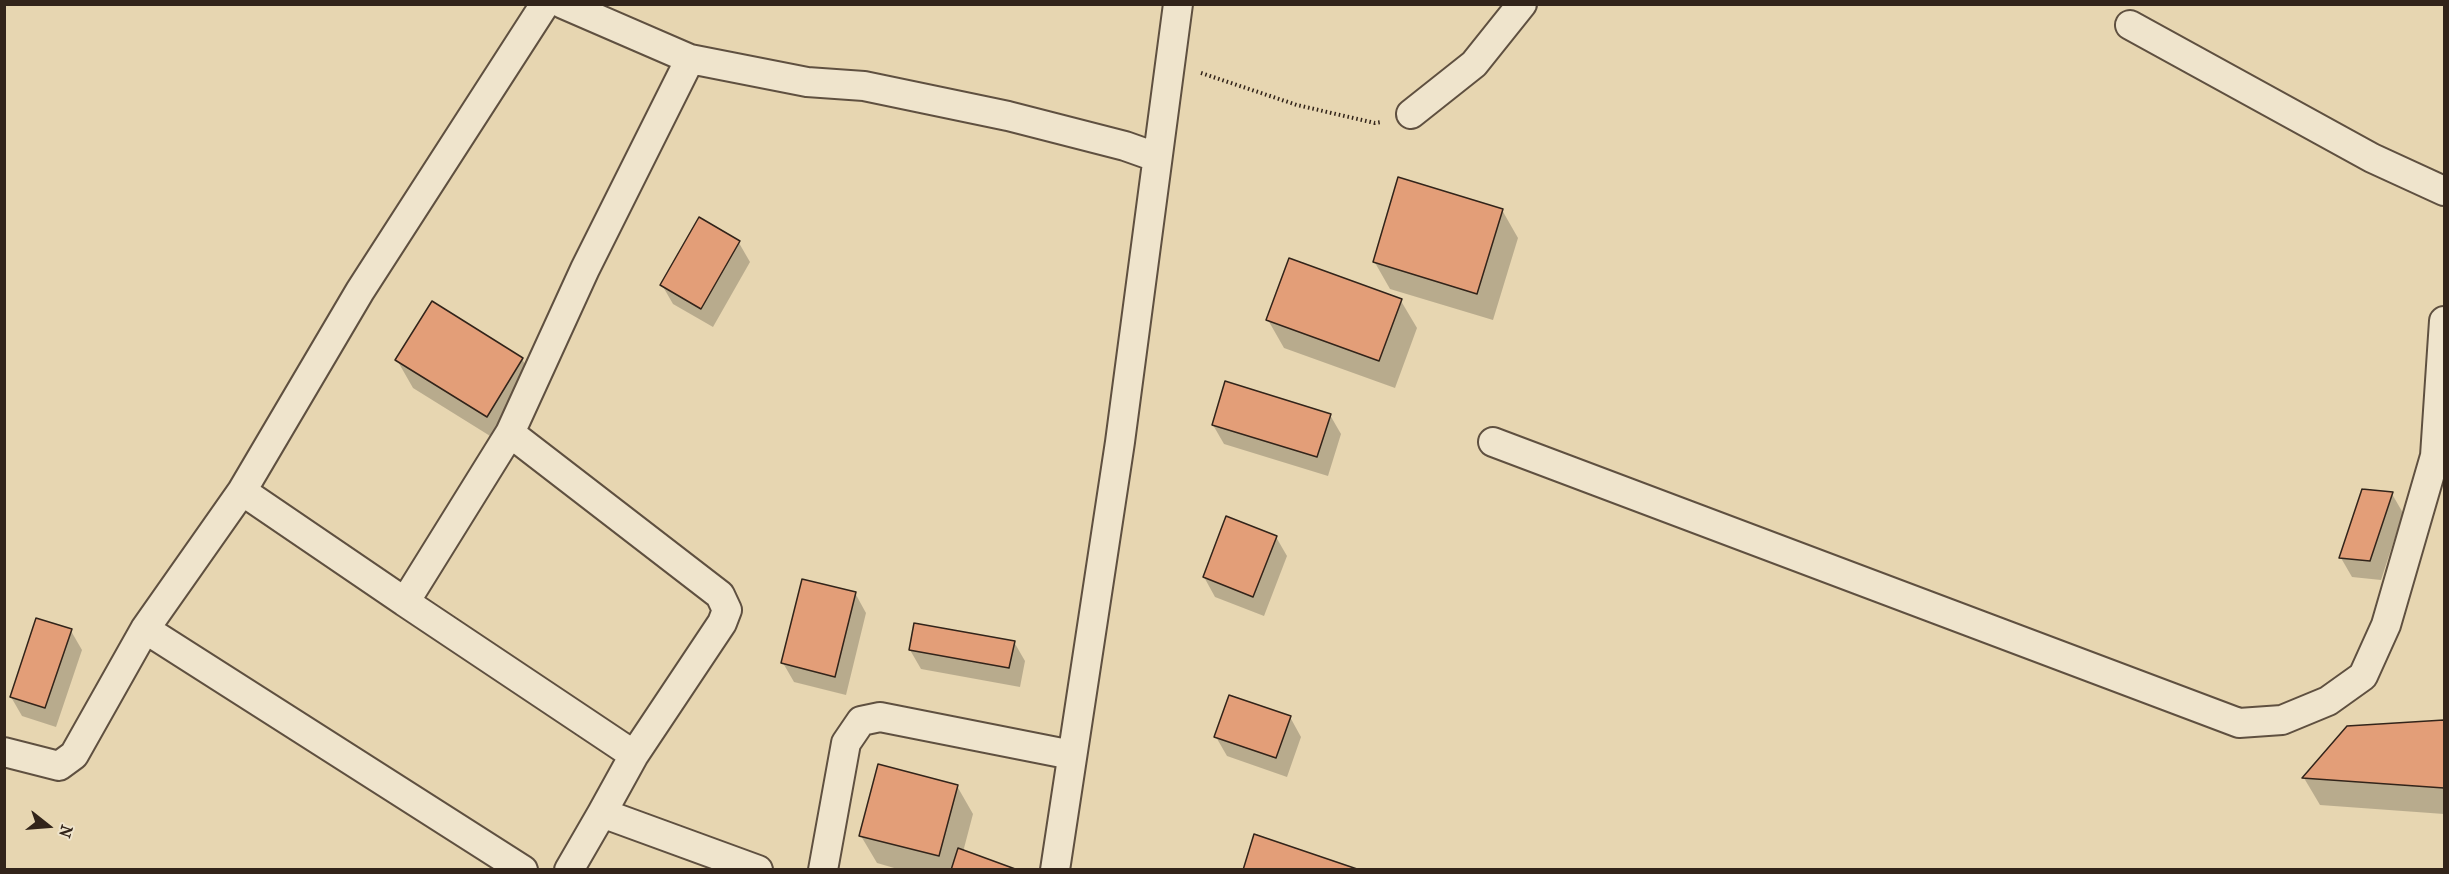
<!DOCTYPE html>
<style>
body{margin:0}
#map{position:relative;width:2449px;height:874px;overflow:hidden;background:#e7d6b1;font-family:"IM FELL French Canon",serif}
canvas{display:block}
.frame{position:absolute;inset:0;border:6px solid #32241a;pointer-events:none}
.north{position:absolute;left:18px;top:796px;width:60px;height:60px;-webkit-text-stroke:4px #efe4cc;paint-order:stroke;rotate:107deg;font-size:16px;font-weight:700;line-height:24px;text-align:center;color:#32241a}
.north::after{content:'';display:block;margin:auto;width:21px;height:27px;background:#32241a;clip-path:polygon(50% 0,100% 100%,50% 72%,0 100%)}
</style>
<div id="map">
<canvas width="2449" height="874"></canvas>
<div class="frame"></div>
<div class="north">N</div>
</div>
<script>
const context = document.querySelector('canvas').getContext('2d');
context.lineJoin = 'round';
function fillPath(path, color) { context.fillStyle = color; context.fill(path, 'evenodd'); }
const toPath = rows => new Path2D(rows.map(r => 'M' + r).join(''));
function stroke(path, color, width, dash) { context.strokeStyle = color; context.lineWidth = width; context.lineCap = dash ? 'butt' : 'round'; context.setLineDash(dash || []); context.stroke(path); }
fillPath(toPath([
 [1502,210,1518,238,1493,320,1390,289,1374,261],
 [700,219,739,243,750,262,713,327,673,304,662,285],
 [1401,301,1417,328,1395,388,1284,348,1268,320],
 [432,303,522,359,538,387,503,444,413,388,397,360],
 [1330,415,1341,434,1328,476,1224,444,1213,425],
 [2392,494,2403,513,2381,580,2352,577,2341,558],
 [1276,537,1287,556,1264,616,1215,597,1204,577],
 [855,593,866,613,846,695,794,682,783,663],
 [71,631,82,650,56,727,22,716,11,697],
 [1014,642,1025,661,1020,687,921,669,910,650],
 [1290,717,1301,737,1287,777,1227,756,1216,737],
 [2444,722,2444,814,2320,805,2304,778,2348,727],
 [957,786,973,814,963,852,1013,870,901,870,877,863,861,836]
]), '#0003');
const building = toPath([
 [1398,177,1503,209,1477,294,1373,262,1398,177],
 [699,217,740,241,701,309,660,285,699,217],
 [1289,258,1402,299,1379,361,1266,320,1289,258],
 [432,301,523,358,487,417,395,360,432,301],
 [1225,381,1331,414,1317,457,1212,425,1225,381],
 [2362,489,2393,492,2370,561,2339,558,2362,489],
 [1226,516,1277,536,1253,597,1203,577,1226,516],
 [802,579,856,592,835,677,781,663,802,579],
 [36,618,72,629,45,708,10,697,36,618],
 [914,623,1015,641,1009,668,909,650,914,623],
 [1229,695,1291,716,1276,758,1214,737,1229,695],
 [2444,720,2444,788,2302,778,2347,726,2444,720],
 [878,764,958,785,939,856,859,836,878,764],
 [1254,834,1360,870,1243,870,1254,834],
 [958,848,1018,870,951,870,958,848]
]);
fillPath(building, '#e39e78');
stroke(building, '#32241a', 1.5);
const street = toPath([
 [563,4,690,59,807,82,864,86,1008,116,1125,146,1156,157],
 [2130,25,2372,158,2444,191],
 [690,59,585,269,510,433,405,602,634,755,602,813,758,870],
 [1411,114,1474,64,1522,4],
 [510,433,720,595,727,610,722,623,634,755],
 [1493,442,2239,723,2282,720,2328,701,2363,676,2386,625,2435,456,2444,321],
 [242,491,360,291,545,4],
 [145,629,523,870],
 [4,752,59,766,74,755,145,629,242,491,405,602],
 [569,870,602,813],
 [823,870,846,743,861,721,880,717,1072,755],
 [1055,870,1120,442,1178,4]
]);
stroke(street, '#5f5040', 32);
stroke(toPath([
 [1201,73,1297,105,1375,123,1381,122]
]), '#32241a', 4, [1.5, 3]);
stroke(street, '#efe4cc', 28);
</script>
